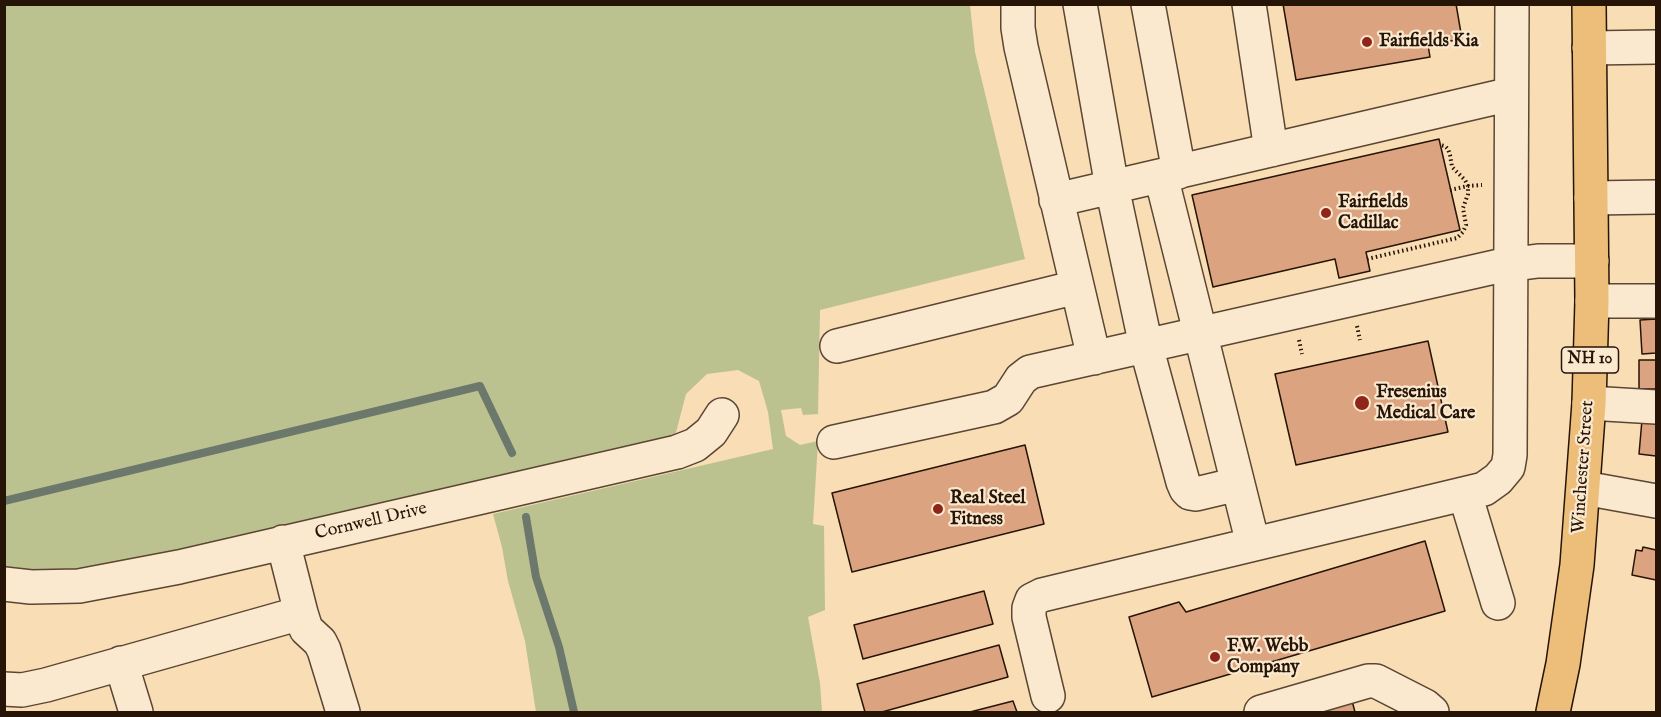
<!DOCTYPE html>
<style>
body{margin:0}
#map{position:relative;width:1661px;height:717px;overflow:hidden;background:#f8ddb5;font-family:"IM FELL English",serif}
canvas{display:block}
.frame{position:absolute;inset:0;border:6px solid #261407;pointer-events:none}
</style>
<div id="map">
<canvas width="1661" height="717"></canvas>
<div class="frame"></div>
</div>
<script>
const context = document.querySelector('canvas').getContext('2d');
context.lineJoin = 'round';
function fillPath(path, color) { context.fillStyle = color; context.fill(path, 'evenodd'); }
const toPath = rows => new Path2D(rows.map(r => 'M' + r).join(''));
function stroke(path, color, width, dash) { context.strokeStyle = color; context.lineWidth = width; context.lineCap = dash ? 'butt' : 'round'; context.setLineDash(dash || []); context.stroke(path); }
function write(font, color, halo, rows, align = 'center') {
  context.font = font + ' "IM FELL English",serif'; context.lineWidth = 4.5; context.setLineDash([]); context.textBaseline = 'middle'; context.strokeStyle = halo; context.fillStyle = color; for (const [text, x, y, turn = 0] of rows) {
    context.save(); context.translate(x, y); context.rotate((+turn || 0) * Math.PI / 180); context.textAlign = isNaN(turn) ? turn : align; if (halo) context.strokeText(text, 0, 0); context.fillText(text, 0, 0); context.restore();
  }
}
fillPath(toPath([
 [4,5,970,5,975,52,1025,259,820,310,818,414,803,415,801,408,781,410,786,436,800,445,818,441,813,524,824,526,825,610,808,617,820,683,822,712,536,712,525,641,508,581,502,547,493,514,773,449,768,412,759,381,738,370,707,374,686,394,674,440,153,565,37,579,5,573]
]), '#bbc28f');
stroke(toPath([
 [4,501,480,386,512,453],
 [526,517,536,577,559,647,574,712]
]), '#6d786c', 8);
const building = toPath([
 [1283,4,1456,4,1462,39,1428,45,1430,57,1296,80,1283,4],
 [1439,139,1460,230,1366,252,1370,271,1339,278,1335,259,1213,287,1192,195,1439,139],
 [1656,319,1656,353,1642,354,1640,320,1656,319],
 [1428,341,1448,432,1296,465,1275,374,1428,341],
 [1639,360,1656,360,1656,389,1639,389,1639,360],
 [1642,420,1656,421,1656,456,1639,454,1642,420],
 [1025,445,1044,524,852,572,832,493,1025,445],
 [1425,541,1445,611,1152,697,1129,617,1179,602,1186,612,1425,541],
 [1643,547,1656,550,1656,580,1632,575,1636,550,1642,551,1643,547],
 [984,591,993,624,863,659,854,625,984,591],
 [999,645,1008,677,882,712,865,712,857,684,999,645],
 [1351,697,1355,712,1300,712,1351,697],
 [1013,701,1017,712,970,712,1013,701]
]);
fillPath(building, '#dca381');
stroke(building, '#261407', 1.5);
const minor = toPath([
 [1018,4,1018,28,1021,47,1094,358],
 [1080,4,1112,187,1146,346,1183,482,1186,489,1190,493,1196,494,1238,484],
 [1148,4,1179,172],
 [1249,4,1271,150],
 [1589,48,1656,47],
 [1161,176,1253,544],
 [1591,198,1656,197],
 [1056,200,1511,94],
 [1592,301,1656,301],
 [837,346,1077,287],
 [1589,403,1656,407],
 [834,442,994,407,1008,399,1021,379,1030,372,1499,266,1538,261,1592,261],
 [1584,488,1656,501],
 [1465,494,1498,603],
 [4,584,31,587,79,586,179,567,677,452,695,445,711,432,722,415],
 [301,613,306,629,320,642,324,650,343,712],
 [121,663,136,712],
 [4,689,22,690,46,685,301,613,283,542],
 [1048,696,1029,617,1029,608,1032,600,1042,595,1484,489,1498,479,1508,467,1510,455,1512,4],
 [1261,712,1368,681,1376,681,1425,706,1432,712]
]);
const major = toPath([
 [1553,712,1563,664,1577,565,1589,403,1592,301,1589,4]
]);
stroke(minor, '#5a4632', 36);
stroke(major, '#261407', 36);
stroke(toPath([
 [1450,190,1468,186,1482,185],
 [1367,259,1457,238,1463,232,1466,225,1463,208,1468,194,1468,186,1465,180,1452,167,1450,155,1448,149,1445,146,1440,145],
 [1357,326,1360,340],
 [1299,340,1302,354]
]), '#261407', 4, [1.5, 3]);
stroke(minor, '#fae9cf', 33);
stroke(major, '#ecbe7a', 33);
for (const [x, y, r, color] of [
 [1367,42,6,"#8f2418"],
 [1326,213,6,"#8f2418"],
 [1362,403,8,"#8f2418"],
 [938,509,6,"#8f2418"],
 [1215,657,6,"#8f2418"]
]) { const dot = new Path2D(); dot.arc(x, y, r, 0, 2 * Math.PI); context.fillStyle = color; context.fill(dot); stroke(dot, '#fae9cf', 2); }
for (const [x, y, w] of [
 [1590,360,57]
]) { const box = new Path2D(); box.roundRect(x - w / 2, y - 13, w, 26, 4.5); context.fillStyle = '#fae9cf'; context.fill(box); stroke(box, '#261407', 1.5); }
write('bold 16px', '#261407', null, [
 ["NH 10",1590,360]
]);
write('bold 18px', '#261407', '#fae9cf', [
 ["Fairfields Kia",1379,42],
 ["Fairfields",1338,203],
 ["Cadillac",1338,224],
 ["Fresenius",1376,393],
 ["Medical Care",1376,414],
 ["Real Steel",950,499],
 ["Fitness",950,520],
 ["F.W. Webb",1227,647],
 ["Company",1227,668]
], 'left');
write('18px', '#261407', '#fae9cf', [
 ["Winchester Street",1584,467,-86],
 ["Cornwell Drive",371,522,-13]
]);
</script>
